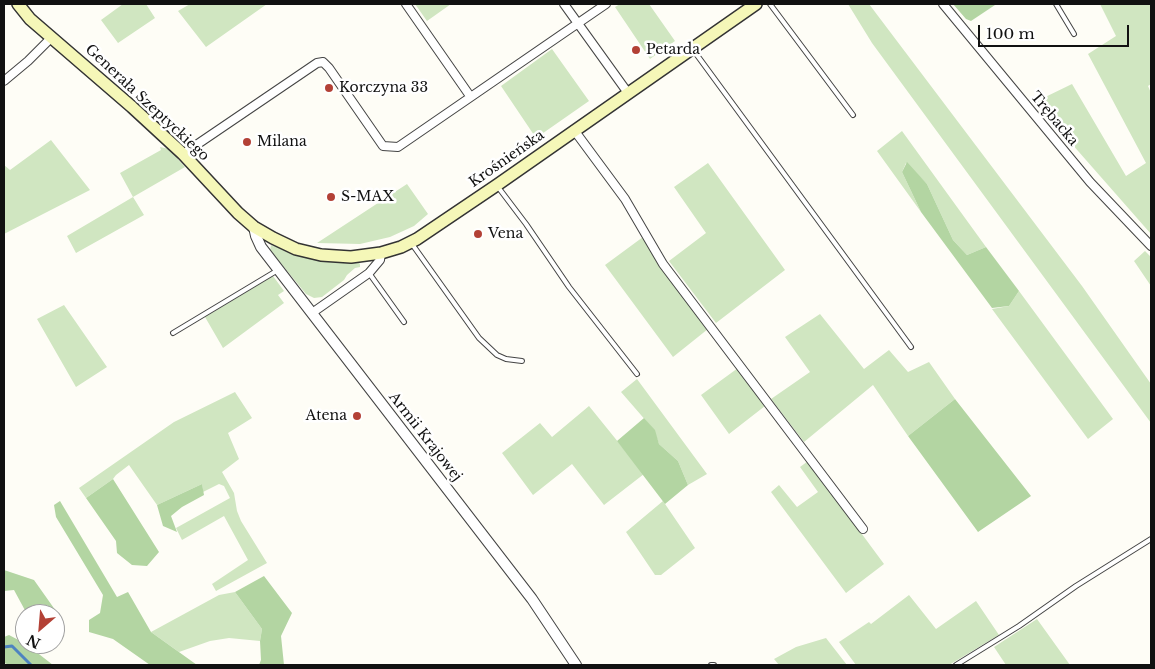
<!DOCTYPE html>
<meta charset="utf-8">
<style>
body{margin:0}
#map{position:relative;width:1155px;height:669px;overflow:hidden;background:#fefdf6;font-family:"Libre Baskerville",serif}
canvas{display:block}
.frame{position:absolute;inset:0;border:5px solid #111;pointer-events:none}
.north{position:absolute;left:15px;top:604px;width:50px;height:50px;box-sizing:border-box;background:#fff;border:1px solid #a0a0a0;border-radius:50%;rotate:207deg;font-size:14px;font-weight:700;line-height:20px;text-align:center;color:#111}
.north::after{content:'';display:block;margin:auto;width:18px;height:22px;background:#b34136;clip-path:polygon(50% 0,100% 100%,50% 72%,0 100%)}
.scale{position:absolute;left:978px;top:25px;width:151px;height:22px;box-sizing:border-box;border:2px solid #111;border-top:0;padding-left:6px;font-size:15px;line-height:18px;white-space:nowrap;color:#111;-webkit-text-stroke:4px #fff;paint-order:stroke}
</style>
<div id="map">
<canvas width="1155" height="669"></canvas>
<div class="frame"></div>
<div class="north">N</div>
<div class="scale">100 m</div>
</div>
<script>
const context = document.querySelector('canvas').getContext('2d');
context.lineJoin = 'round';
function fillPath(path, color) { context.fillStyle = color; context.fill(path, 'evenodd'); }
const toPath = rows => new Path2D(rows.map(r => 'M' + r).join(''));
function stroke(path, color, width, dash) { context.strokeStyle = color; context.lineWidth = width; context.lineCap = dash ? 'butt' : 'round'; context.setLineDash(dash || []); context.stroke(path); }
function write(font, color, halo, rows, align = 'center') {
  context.font = font + ' "Libre Baskerville",serif'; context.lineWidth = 5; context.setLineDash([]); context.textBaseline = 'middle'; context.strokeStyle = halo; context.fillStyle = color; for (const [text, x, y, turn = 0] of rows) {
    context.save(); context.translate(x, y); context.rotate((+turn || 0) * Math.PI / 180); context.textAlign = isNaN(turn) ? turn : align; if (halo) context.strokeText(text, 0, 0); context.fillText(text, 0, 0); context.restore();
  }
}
fillPath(toPath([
 [123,4,146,4,155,18,118,43,101,20],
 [190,4,267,4,206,47,178,11],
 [415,4,451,4,427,21],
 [620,4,649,4,675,41,650,59,615,7],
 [848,4,869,4,1082,286,1151,384,1151,423,872,43],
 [1100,4,1151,4,1151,84,1148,86,1151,93,1151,234,1035,102,1072,84,1126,176,1146,163,1088,54,1116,36],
 [552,49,589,101,536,138,501,86],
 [902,131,986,247,967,255,953,240,927,184,906,163,902,172,921,212,877,151],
 [51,140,90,190,4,234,4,165,10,170],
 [160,147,169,149,185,167,133,197,144,215,76,253,67,236,133,197,120,173,161,150],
 [708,163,785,270,716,323,669,261,706,233,674,187],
 [407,184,428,214,414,226,390,237,360,244,317,243],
 [643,237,708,329,673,357,605,265],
 [271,245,284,249,296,255,343,263,358,262,360,264,360,267,355,268,347,275,344,280,322,297,314,298,306,294,270,250],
 [1145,251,1151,257,1151,286,1134,261],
 [273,276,284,291,278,295,284,303,223,348,205,317],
 [1019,291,1113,419,1088,439,992,309,1009,306],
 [64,305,107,367,76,387,37,319],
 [820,314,864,369,889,350,908,372,929,362,955,399,908,436,873,385,804,442,771,399,810,372,785,337],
 [738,368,765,406,729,434,701,395],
 [637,379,707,474,688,485,678,461,659,444,654,430,621,392],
 [235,392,252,418,228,433,239,459,222,472,234,493,237,511,241,521,267,563,216,591,212,584,248,560,224,516,182,540,176,528,230,498,224,486,219,484,203,492,202,484,157,505,129,465,116,475,113,479,86,498,79,488,174,422],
 [589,406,644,474,604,505,572,464,533,495,502,453,540,423,552,437],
 [808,461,884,564,846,593,771,492,779,485,797,507,818,492,800,467],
 [663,501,695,548,661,575,655,575,626,532],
 [235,592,262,629,260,641,229,638,210,641,179,652,151,632,219,595],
 [909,595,936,629,976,601,999,635,949,665,856,665,839,642,869,622,871,624],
 [1037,619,1070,665,1006,665,994,647],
 [826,638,847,665,779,665,774,659,796,647]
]), '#d0e6c1');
fillPath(toPath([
 [953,4,994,4,995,5,971,21,966,19],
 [907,162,927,184,953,240,967,255,986,247,1019,291,1009,306,992,308,921,212,902,172],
 [955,399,1031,496,978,532,908,436],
 [644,418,655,430,659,444,678,461,688,485,665,504,617,441],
 [113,479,159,552,147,566,132,565,117,553,116,541,86,498],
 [202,484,204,495,182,507,171,516,177,532,163,526,157,505],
 [60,501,117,597,128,592,151,632,197,665,150,665,113,639,89,632,89,620,100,613,103,595,56,517,54,505],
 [4,570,34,580,63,621,61,640,55,638,55,614,27,614,14,590,4,591],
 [264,576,292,613,281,636,284,665,259,665,261,660,260,641,262,629,235,592],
 [9,635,26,644,53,665,10,665,4,663,4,637]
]), '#b3d5a2');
stroke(toPath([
 [4,647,12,646,31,665]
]), '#4e83c0', 3);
const service = toPath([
 [770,4,853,115],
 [1056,4,1074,34],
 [694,51,911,347],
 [498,187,526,224,569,287,637,374],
 [412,244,479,338,497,355,506,359,522,361],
 [369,273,404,322],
 [173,333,278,270],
 [711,665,714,665],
 [956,665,1019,626,1076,586,1151,539]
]);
const minor = toPath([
 [406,4,470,96],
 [564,4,628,93],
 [943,4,1090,182,1151,246],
 [4,81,28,61,52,37],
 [574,130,625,199,663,264,863,529],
 [183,154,317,63,323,62,329,68,383,146,398,147,606,4],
 [312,313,369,273,380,260,381,253]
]);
const tertiary = toPath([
 [254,227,256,236,261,247,532,599,576,665]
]);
const secondary = toPath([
 [18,4,30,19,132,107,183,154,238,213,254,227,273,238,296,249,321,255,351,257,381,253,401,247,417,239,497,185,756,4]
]);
stroke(service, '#444', 6);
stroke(minor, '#444', 10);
stroke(tertiary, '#444', 12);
stroke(secondary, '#333', 14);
stroke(service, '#fff', 4);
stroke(minor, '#fff', 8);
stroke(tertiary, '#fff', 10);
stroke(secondary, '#f5f7b8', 11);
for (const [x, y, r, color] of [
 [636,50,5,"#b34136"],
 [329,88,5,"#b34136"],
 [247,142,5,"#b34136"],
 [331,197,5,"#b34136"],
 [478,234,5,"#b34136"],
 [357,416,5,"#b34136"]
]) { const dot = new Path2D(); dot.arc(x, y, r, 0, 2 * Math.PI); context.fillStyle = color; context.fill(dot); stroke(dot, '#fff', 2); }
write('14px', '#111', '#fff', [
 ["Petarda",646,50],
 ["Korczyna 33",339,88],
 ["Milana",257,142],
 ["S-MAX",341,197],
 ["Vena",488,234],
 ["Atena",347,416,"right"]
], 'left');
write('14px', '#111', '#fff', [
 ["Generała Szeptyckiego",147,103,43],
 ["Trębacka",1054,119,50],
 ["Krośnieńska",507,159,-35],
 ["Armii Krajowej",425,437,52]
]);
</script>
